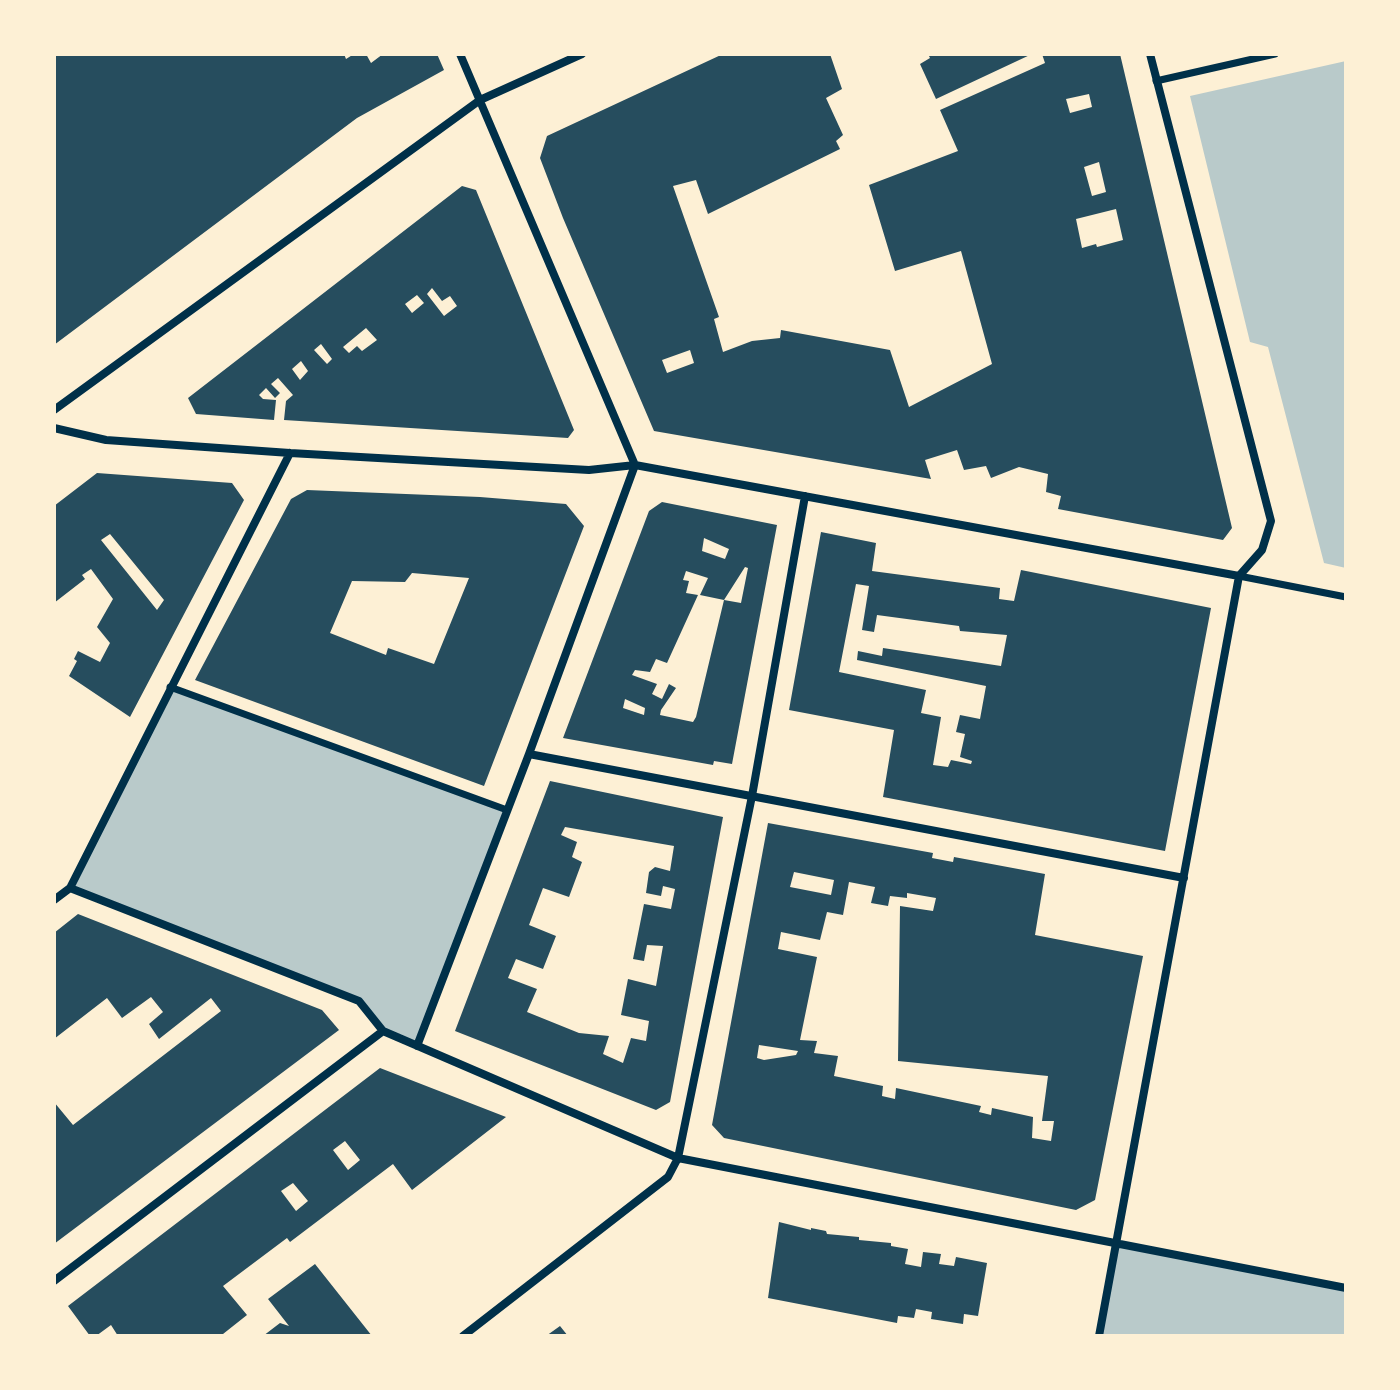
<!DOCTYPE html>
<style>
body{margin:0}
#map{position:relative;width:1400px;height:1390px;overflow:hidden;background:#fdf0d5;font-family:"PT Sans",sans-serif}
canvas{display:block}
.frame{position:absolute;inset:0;border:56px solid #fdf0d5;pointer-events:none}
</style>
<div id="map">
<canvas width="1400" height="1390"></canvas>
<div class="frame"></div>
</div>
<script>
const context = document.querySelector('canvas').getContext('2d');
context.lineJoin = 'round';
function fillPath(path, color) { context.fillStyle = color; context.fill(path, 'evenodd'); }
const toPath = rows => new Path2D(rows.map(r => 'M' + r).join(''));
function stroke(path, color, width, dash) { context.strokeStyle = color; context.lineWidth = width; context.lineCap = dash ? 'butt' : 'round'; context.setLineDash(dash || []); context.stroke(path); }
fillPath(toPath([
 [1346,61,1346,568,1324,563,1268,347,1250,342,1190,96],
 [170,687,507,810,417,1046,383,1031,359,1001,70,888],
 [1115,1241,1346,1288,1346,1336,1099,1336]
]), '#b9caca');
fillPath(toPath([
 [54,54,344,54,346,59,354,54,366,54,371,63,383,54,437,54,444,70,357,118,54,345],
 [723,54,830,54,842,89,826,98,843,135,836,141,840,149,708,214,696,180,673,186,719,317,714,319,723,352,752,341,780,338,781,330,890,350,909,407,992,364,961,251,895,271,869,185,958,151,940,110,1045,63,1042,54,1120,54,1232,528,1223,540,1058,509,1061,496,1046,492,1048,474,1019,467,991,478,986,466,964,470,957,450,925,460,931,479,654,431,563,218,540,158,547,136],
 [1089,94,1092,107,1070,113,1066,99],
 [1099,162,1106,192,1092,196,1084,167],
 [1116,209,1123,240,1097,247,1096,244,1082,248,1076,219],
 [690,350,694,363,667,373,662,360],
 [928,54,1032,54,936,99,920,64,930,58],
 [462,186,476,190,574,430,568,438,284,420,286,401,293,395,278,378,271,384,280,393,275,398,266,388,259,395,263,399,276,400,274,420,196,414,188,398],
 [432,288,442,301,450,296,457,306,444,316,427,294],
 [417,295,424,303,412,313,405,304],
 [366,328,377,340,362,351,357,346,349,353,343,347],
 [321,344,332,359,327,364,314,350],
 [301,361,308,371,300,380,292,369],
 [97,473,232,483,244,500,130,717,69,676,77,661,74,659,78,651,100,662,110,643,97,627,113,599,91,569,82,575,85,579,54,603,54,506],
 [110,534,164,600,157,610,101,540],
 [307,490,480,497,566,504,584,526,484,786,195,680,291,499],
 [412,573,469,578,434,664,388,648,386,655,330,633,352,581,405,582],
 [662,502,777,525,732,764,714,761,713,765,563,738,649,511],
 [704,538,729,549,725,559,702,551],
 [745,567,748,568,741,603,724,600,696,717,693,722,660,715,661,710,676,688,669,684,662,699,652,694,657,684,632,675,635,670,650,672,656,659,667,663,698,595,686,593,689,581,683,580,686,571,708,578,700,595,724,600],
 [625,699,645,708,644,715,623,708],
 [821,532,876,543,872,571,1000,588,999,599,1014,601,1021,570,1211,608,1165,851,883,797,894,730,789,710],
 [856,584,869,586,862,630,874,632,877,615,959,626,960,631,1007,635,1001,666,883,648,882,656,858,651,857,660,986,686,980,719,960,715,956,732,965,734,960,757,972,761,971,764,951,760,948,767,933,765,941,717,921,713,926,690,839,672],
 [550,781,723,817,670,1102,656,1110,455,1031],
 [565,827,674,846,670,871,655,867,649,872,646,893,661,896,663,886,675,889,671,909,644,904,633,959,644,961,647,945,663,946,656,986,628,979,621,1015,649,1021,646,1041,631,1038,623,1063,603,1054,609,1036,579,1033,527,1012,537,989,508,978,516,959,543,969,556,936,529,925,543,888,569,897,582,862,572,857,577,842,561,835],
 [768,823,933,853,932,858,953,862,954,857,1045,874,1035,935,1143,956,1095,1200,1076,1210,724,1138,712,1125],
 [794,872,834,880,831,895,790,887],
 [849,882,875,887,871,903,888,906,890,896,907,898,907,893,936,898,933,911,900,906,898,1061,1048,1076,1042,1121,1054,1121,1051,1141,1032,1138,1033,1117,992,1108,991,1115,979,1112,981,1106,896,1088,895,1099,882,1096,883,1086,834,1076,838,1056,814,1053,817,1041,800,1040,817,957,778,949,781,932,820,940,827,912,843,915],
 [759,1045,798,1051,796,1055,764,1060,757,1058],
 [78,914,322,1010,339,1030,54,1244,54,1102,73,1125,221,1011,211,998,159,1039,149,1024,163,1012,151,997,122,1018,107,998,54,1039,54,933],
 [380,1068,506,1117,412,1190,393,1164,290,1242,287,1238,223,1286,247,1315,223,1334,225,1336,118,1336,111,1325,96,1336,90,1336,68,1306],
 [345,1141,360,1160,348,1170,333,1150],
 [293,1183,308,1201,296,1211,281,1191],
 [779,1222,811,1230,811,1228,826,1231,827,1234,859,1237,859,1240,891,1243,891,1246,908,1249,905,1264,921,1267,923,1252,941,1254,939,1264,954,1266,956,1257,987,1263,978,1316,964,1314,963,1324,931,1319,932,1312,916,1309,914,1318,898,1316,897,1323,768,1298],
 [315,1264,372,1336,263,1336,280,1323,289,1326,268,1299],
 [560,1326,568,1336,546,1336]
]), '#264d5e');
stroke(toPath([
 [1156,81,1275,54],
 [1239,576,1346,597],
 [170,687,507,810]
]), '#003049', 7);
stroke(toPath([
 [1150,54,1271,521,1262,550,1239,576],
 [54,410,480,100,582,54],
 [54,428,106,440,290,453,589,470,635,465,1239,576],
 [529,754,1184,878],
 [70,888,359,1001,383,1031,678,1158,1346,1288],
 [54,900,70,888,290,453],
 [417,1046,529,754,635,465,460,54],
 [54,1281,383,1031],
 [463,1336,668,1177,678,1158,752,796,805,496],
 [1099,1336,1239,576]
]), '#003049', 8);
</script>
